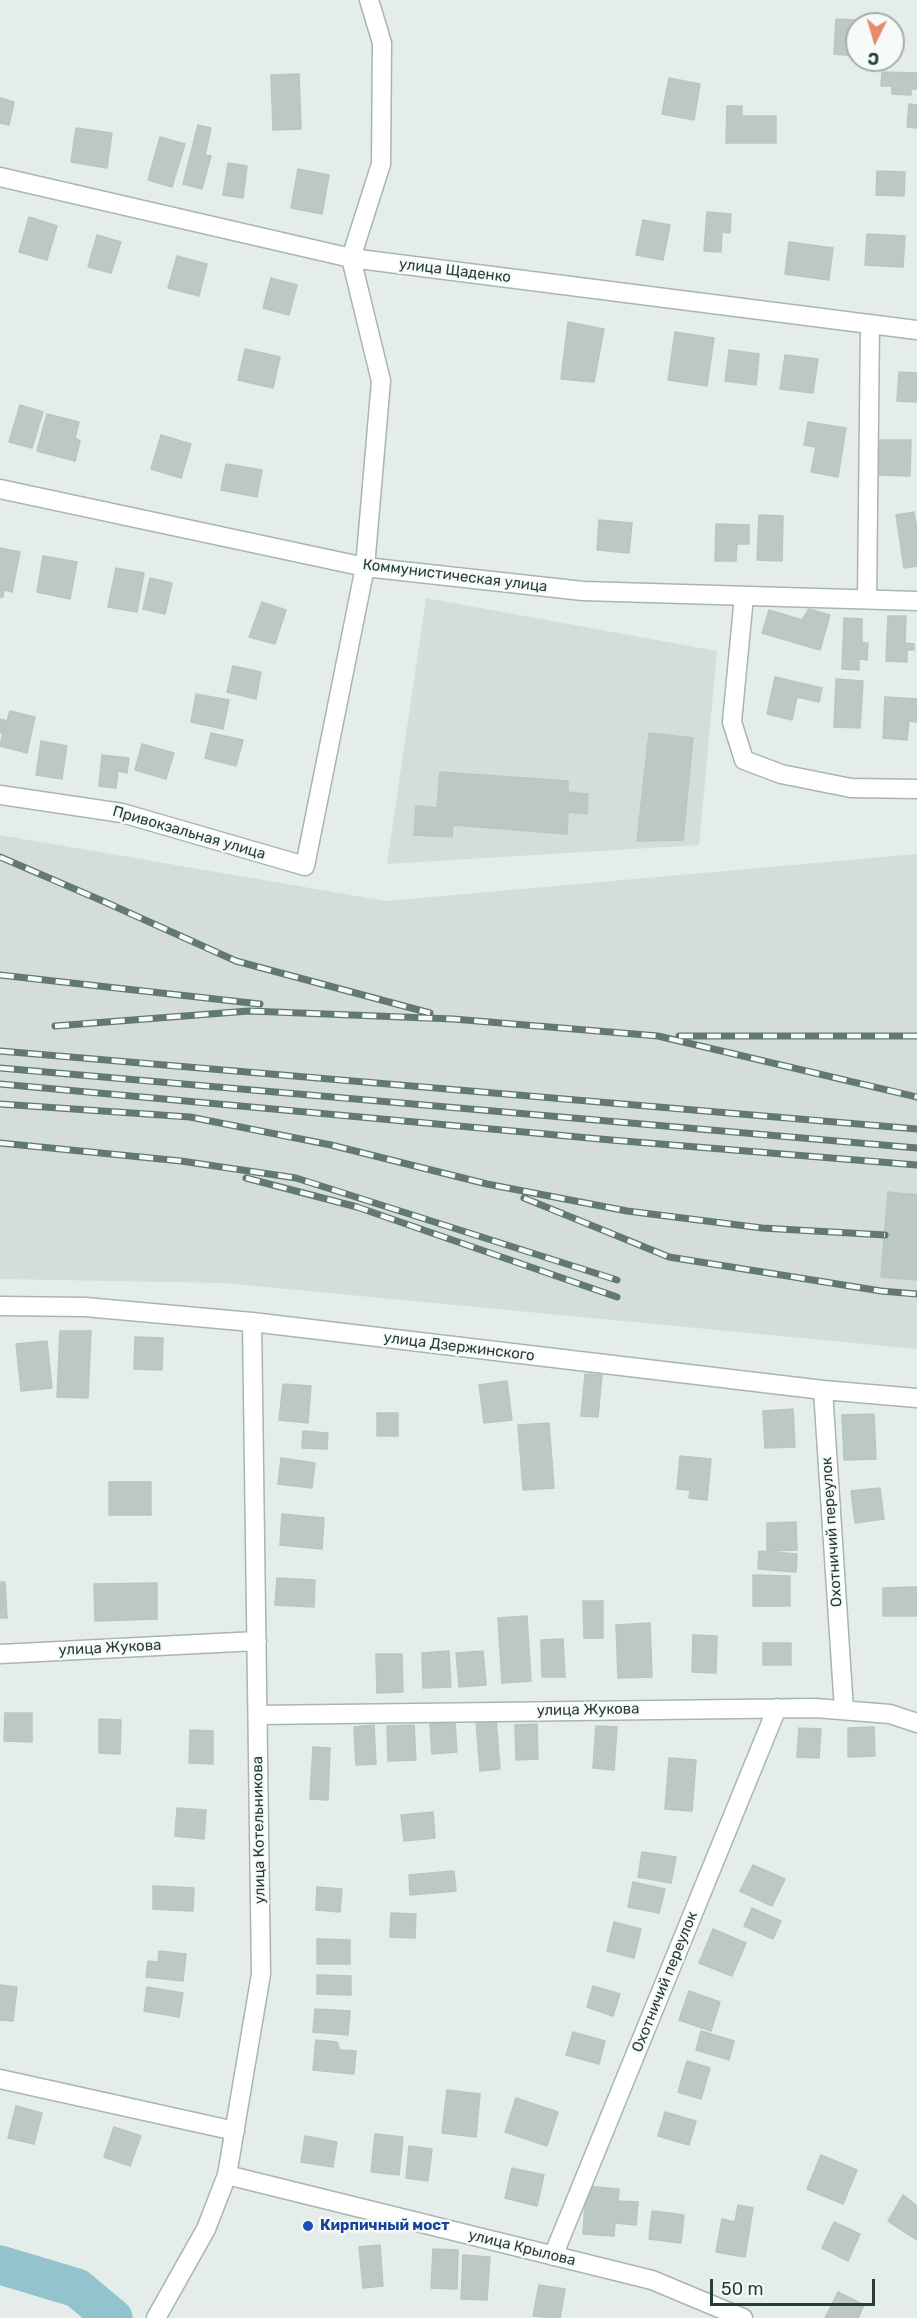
<!DOCTYPE html>
<meta charset="utf-8">
<style>
body{margin:0}
#map{position:relative;width:917px;height:2318px;overflow:hidden;background:#e5edea;font-family:Rubik,sans-serif}
canvas{display:block}
.north{position:absolute;left:845px;top:12px;width:60px;height:60px;box-sizing:border-box;background:#f6faf8;border:2px solid #a3afab;border-radius:50%;rotate:185deg;font-size:16px;font-weight:700;line-height:24px;text-align:center;color:#263e37}
.north::after{content:'';display:block;margin:auto;width:21px;height:27px;background:#e58a6c;clip-path:polygon(50% 0,100% 100%,50% 72%,0 100%)}
.scale{position:absolute;left:710px;top:2279px;width:165px;height:27px;box-sizing:border-box;border:3px solid #263e37;border-top:0;padding-left:8px;font-size:18px;line-height:21px;white-space:nowrap;color:#263e37;-webkit-text-stroke:4px #f6faf8;paint-order:stroke}
</style>
<div id="map">
<canvas width="917" height="2318"></canvas>
<div class="north">С</div>
<div class="scale">50 m</div>
</div>
<script>
const context = document.querySelector('canvas').getContext('2d');
context.lineJoin = 'round';
function fillPath(path, color) { context.fillStyle = color; context.fill(path, 'evenodd'); }
const toPath = rows => new Path2D(rows.map(r => 'M' + r).join(''));
function stroke(path, color, width, dash) { context.strokeStyle = color; context.lineWidth = width; context.lineCap = dash ? 'butt' : 'round'; context.setLineDash(dash || []); context.stroke(path); }
function write(font, color, halo, rows, align = 'center') {
  context.font = font + ' Rubik,sans-serif'; context.lineWidth = 5; context.setLineDash([]); context.textBaseline = 'middle'; context.strokeStyle = halo; context.fillStyle = color; for (const [text, x, y, turn = 0] of rows) {
    context.save(); context.translate(x, y); context.rotate((+turn || 0) * Math.PI / 180); context.textAlign = isNaN(turn) ? turn : align; if (halo) context.strokeText(text, 0, 0); context.fillText(text, 0, 0); context.restore();
  }
}
fillPath(toPath([
 [426,598,717,651,699,845,387,864],
 [0,835,386,901,917,854,917,1349,224,1283,0,1279]
]), '#d4ddd9');
stroke(toPath([
 [0,2265,77,2288,113,2318]
]), '#93c3cc', 39);
const building = toPath([
 [836,19,876,21,876,24,857,24,857,56,834,54,836,19],
 [882,72,917,73,917,89,911,89,911,95,892,94,892,86,881,86,882,72],
 [299,74,301,129,273,130,271,75,299,74],
 [669,78,700,84,694,120,662,114,669,78],
 [0,98,14,102,9,125,0,123,0,98],
 [909,104,917,105,917,128,907,127,909,104],
 [727,106,742,106,742,116,776,116,776,143,726,143,727,106],
 [198,125,211,128,205,155,211,156,202,189,183,184,198,125],
 [76,128,112,133,107,168,71,162,76,128],
 [160,137,185,144,172,187,148,180,160,137],
 [228,163,247,166,243,198,223,195,228,163],
 [298,169,329,175,322,214,291,208,298,169],
 [877,171,905,172,904,196,876,195,877,171],
 [707,212,731,214,730,233,722,232,721,252,704,251,707,212],
 [29,217,57,226,47,260,19,252,29,217],
 [643,220,670,225,663,260,636,255,643,220],
 [867,234,905,236,903,267,865,265,867,234],
 [97,235,121,242,111,273,88,267,97,235],
 [789,242,833,248,829,280,785,274,789,242],
 [177,256,207,264,199,296,168,288,177,256],
 [271,278,297,285,289,315,263,308,271,278],
 [568,322,604,329,594,382,561,379,568,322],
 [675,332,714,338,707,386,668,380,675,332],
 [245,349,280,357,273,388,238,380,245,349],
 [729,350,759,354,756,385,725,381,729,350],
 [785,355,818,359,813,393,780,389,785,355],
 [899,372,917,373,917,402,897,401,899,372],
 [20,405,43,412,32,448,9,442,20,405],
 [47,414,79,422,75,438,80,441,75,461,37,451,47,414],
 [808,422,846,428,838,477,811,472,816,447,804,445,808,422],
 [161,435,191,444,181,478,151,469,161,435],
 [879,440,911,440,910,476,879,475,879,440],
 [226,464,262,470,257,497,221,490,226,464],
 [914,512,917,529,917,566,904,568,896,515,914,512],
 [759,515,783,516,782,561,757,560,759,515],
 [599,520,632,523,629,553,597,550,599,520],
 [716,524,749,525,749,544,737,544,736,561,715,561,716,524],
 [0,548,20,552,12,592,4,590,3,597,0,597,0,548],
 [43,556,77,562,70,599,37,592,43,556],
 [116,568,144,573,137,612,108,607,116,568],
 [150,578,172,583,165,614,143,609,150,578],
 [262,602,286,610,275,644,249,637,262,602],
 [809,609,830,615,820,650,762,633,769,610,802,620,809,609],
 [888,616,906,616,905,643,914,644,914,650,907,650,907,662,886,661,888,616],
 [844,618,862,619,862,643,868,643,867,660,859,659,859,670,842,669,844,618],
 [233,666,261,672,256,699,227,692,233,666],
 [775,677,822,688,819,702,797,697,792,720,767,714,775,677],
 [836,679,863,681,860,728,834,727,836,679],
 [196,694,229,700,223,729,191,722,196,694],
 [885,697,917,699,917,722,909,721,907,740,883,738,885,697],
 [10,711,35,717,27,753,0,746,3,733,0,733,0,719,7,721,10,711],
 [211,733,243,740,236,766,205,758,211,733],
 [649,733,693,738,683,840,637,841,649,733],
 [41,741,67,746,62,779,36,775,41,741],
 [142,744,174,753,166,779,135,770,142,744],
 [102,755,129,758,127,773,118,771,116,788,99,786,102,755],
 [440,772,568,781,568,792,588,794,587,814,568,812,567,834,453,825,452,837,414,835,416,806,437,808,440,772],
 [888,1192,917,1195,917,1280,881,1277,888,1192],
 [60,1331,91,1331,88,1398,57,1397,60,1331],
 [135,1337,163,1338,162,1370,134,1369,135,1337],
 [47,1341,52,1388,21,1391,16,1344,47,1341],
 [585,1374,602,1375,598,1417,581,1416,585,1374],
 [507,1381,512,1420,484,1423,479,1385,507,1381],
 [283,1384,311,1386,308,1423,279,1420,283,1384],
 [793,1409,795,1447,765,1448,763,1411,793,1409],
 [377,1413,398,1413,398,1436,377,1436,377,1413],
 [874,1414,876,1459,844,1460,842,1415,874,1414],
 [549,1423,554,1488,523,1490,518,1425,549,1423],
 [303,1431,328,1433,327,1449,302,1448,303,1431],
 [680,1456,711,1459,707,1500,689,1498,690,1490,677,1489,680,1456],
 [281,1458,315,1463,312,1488,278,1484,281,1458],
 [109,1482,151,1482,151,1515,109,1515,109,1482],
 [880,1488,884,1519,855,1523,851,1491,880,1488],
 [282,1514,324,1518,322,1549,280,1545,282,1514],
 [796,1522,797,1550,767,1551,767,1523,796,1522],
 [759,1551,797,1554,796,1572,758,1569,759,1551],
 [753,1575,790,1576,790,1606,753,1606,753,1575],
 [277,1578,315,1580,314,1607,275,1605,277,1578],
 [0,1582,5,1582,7,1618,0,1618,0,1582],
 [157,1583,157,1619,95,1621,94,1584,157,1583],
 [917,1587,917,1616,883,1616,883,1588,917,1587],
 [583,1601,603,1601,603,1638,584,1638,583,1601],
 [527,1616,531,1681,502,1683,498,1618,527,1616],
 [650,1623,652,1677,618,1678,616,1625,650,1623],
 [693,1635,717,1636,716,1673,692,1672,693,1635],
 [563,1639,565,1677,542,1677,541,1640,563,1639],
 [763,1643,791,1643,791,1665,763,1665,763,1643],
 [449,1651,451,1687,423,1688,422,1653,449,1651],
 [483,1651,486,1685,459,1687,456,1653,483,1651],
 [376,1654,402,1654,403,1692,377,1693,376,1654],
 [5,1713,32,1713,32,1742,4,1741,5,1713],
 [496,1718,500,1769,480,1771,476,1720,496,1718],
 [99,1719,121,1720,120,1754,99,1753,99,1719],
 [455,1722,457,1752,432,1754,430,1724,455,1722],
 [537,1724,538,1759,516,1760,515,1725,537,1724],
 [374,1725,376,1764,356,1765,354,1727,374,1725],
 [414,1725,416,1760,388,1761,387,1726,414,1725],
 [596,1726,617,1727,614,1770,593,1768,596,1726],
 [874,1727,875,1756,848,1757,848,1728,874,1727],
 [799,1728,821,1729,819,1758,797,1757,799,1728],
 [190,1730,213,1731,213,1764,189,1763,190,1730],
 [313,1747,330,1748,328,1800,310,1799,313,1747],
 [669,1758,696,1760,692,1811,665,1809,669,1758],
 [177,1808,206,1810,204,1839,175,1836,177,1808],
 [433,1812,435,1838,404,1841,401,1815,433,1812],
 [642,1852,676,1857,671,1883,638,1877,642,1852],
 [753,1865,785,1879,772,1906,740,1891,753,1865],
 [454,1871,456,1891,410,1895,409,1875,454,1871],
 [633,1882,665,1889,659,1913,628,1907,633,1882],
 [153,1886,194,1888,193,1911,153,1909,153,1886],
 [317,1887,342,1889,340,1912,316,1910,317,1887],
 [752,1908,781,1921,773,1939,744,1926,752,1908],
 [391,1913,416,1914,415,1938,390,1937,391,1913],
 [614,1922,641,1929,634,1958,607,1951,614,1922],
 [713,1929,746,1943,732,1976,699,1963,713,1929],
 [317,1939,350,1940,350,1964,317,1964,317,1939],
 [159,1951,186,1954,183,1981,146,1977,148,1961,158,1962,159,1951],
 [317,1975,351,1976,351,1995,317,1994,317,1975],
 [0,1985,17,1987,13,2021,0,2020,0,1985],
 [593,1986,620,1994,613,2016,587,2007,593,1986],
 [147,1987,183,1993,179,2017,144,2011,147,1987],
 [689,1991,720,2002,711,2031,679,2020,689,1991],
 [315,2009,350,2011,348,2035,313,2032,315,2009],
 [701,2031,734,2041,729,2060,696,2050,701,2031],
 [573,2032,605,2041,599,2064,566,2055,573,2032],
 [316,2040,337,2042,340,2050,356,2051,354,2074,313,2070,316,2040],
 [687,2061,710,2068,701,2099,678,2092,687,2061],
 [447,2090,480,2094,476,2137,442,2133,447,2090],
 [516,2098,558,2112,547,2146,505,2132,516,2098],
 [16,2106,42,2113,34,2144,8,2138,16,2106],
 [665,2112,696,2121,689,2145,658,2136,665,2112],
 [114,2127,141,2136,130,2166,104,2157,114,2127],
 [375,2134,403,2137,399,2175,371,2172,375,2134],
 [305,2136,337,2142,333,2167,301,2162,305,2136],
 [409,2146,432,2149,428,2181,406,2178,409,2146],
 [821,2155,857,2170,843,2204,807,2189,821,2155],
 [512,2168,544,2175,537,2206,505,2198,512,2168],
 [586,2186,619,2189,618,2201,638,2202,636,2225,615,2223,614,2236,583,2234,586,2186],
 [903,2195,917,2206,917,2240,888,2221,903,2195],
 [738,2205,753,2208,745,2257,716,2252,722,2219,735,2222,738,2205],
 [652,2211,684,2215,681,2243,649,2239,652,2211],
 [834,2222,860,2234,848,2261,822,2248,834,2222],
 [380,2245,383,2286,363,2288,359,2247,380,2245],
 [433,2249,458,2250,457,2289,431,2288,433,2249],
 [463,2255,490,2257,487,2300,461,2299,463,2255],
 [539,2285,565,2289,560,2318,533,2316,539,2285],
 [838,2292,864,2305,858,2318,825,2318,838,2292]
]);
fillPath(building, '#bbc8c3');
stroke(building, '#b8c6c1', 1.5);
const minor = toPath([
 [0,177,351,258,917,330],
 [744,596,732,722,744,760,781,774,851,788,917,789],
 [867,599,870,324],
 [0,795,122,813,305,866,365,567,381,381,351,258,381,164,382,43,369,0],
 [0,1306,85,1307,252,1322,823,1390,917,1398],
 [823,1390,844,1710],
 [0,1654,257,1641],
 [258,1715,815,1708,890,1714,917,1723],
 [0,2079,235,2131],
 [227,2175,261,1974,252,1322],
 [553,2256,777,1708]
]);
const tertiary = toPath([
 [0,489,365,567,583,591,917,601],
 [156,2318,206,2229,227,2175,652,2280,743,2318]
]);
stroke(minor, '#a8b5b1', 21);
stroke(tertiary, '#a8b5b1', 21);
stroke(minor, '#fff', 18);
stroke(tertiary, '#fff', 18);
const rail = toPath([
 [0,857,105,902,236,961,430,1013],
 [0,975,260,1004],
 [55,1026,249,1011,453,1019,658,1036,917,1097],
 [679,1036,917,1036],
 [0,1051,917,1129],
 [0,1068,917,1148],
 [0,1084,611,1140,917,1165],
 [0,1104,190,1117,331,1145,487,1184,627,1211,762,1228,885,1235],
 [0,1143,181,1161,296,1178,617,1280],
 [246,1178,357,1207,617,1297],
 [524,1198,669,1257,881,1291,917,1294]
]);
stroke(rail, '#617972', 7);
stroke(rail, '#f6faf8', 4.5, [14]);
for (const [x, y, r, color] of [
 [308,2226,6,"#1a4fb4"]
]) { const dot = new Path2D(); dot.arc(x, y, r, 0, 2 * Math.PI); context.fillStyle = color; context.fill(dot); stroke(dot, '#f6faf8', 2); }
write('15px', '#263e37', '#f6faf8', [
 ["улица Щаденко",455,271,7],
 ["Коммунистическая улица",455,576,7],
 ["Привокзальная улица",189,833,16],
 ["улица Дзержинского",459,1347,7],
 ["Охотничий переулок",832,1532,-94],
 ["улица Жукова",110,1648,-3],
 ["улица Жукова",588,1710,-1],
 ["улица Котельникова",259,1830,-91],
 ["Охотничий переулок",665,1982,-68],
 ["улица Крылова",522,2248,14]
]);
write('bold 15px', '#164399', '#f6faf8', [
 ["Кирпичный мост",320,2226]
], 'left');
</script>
